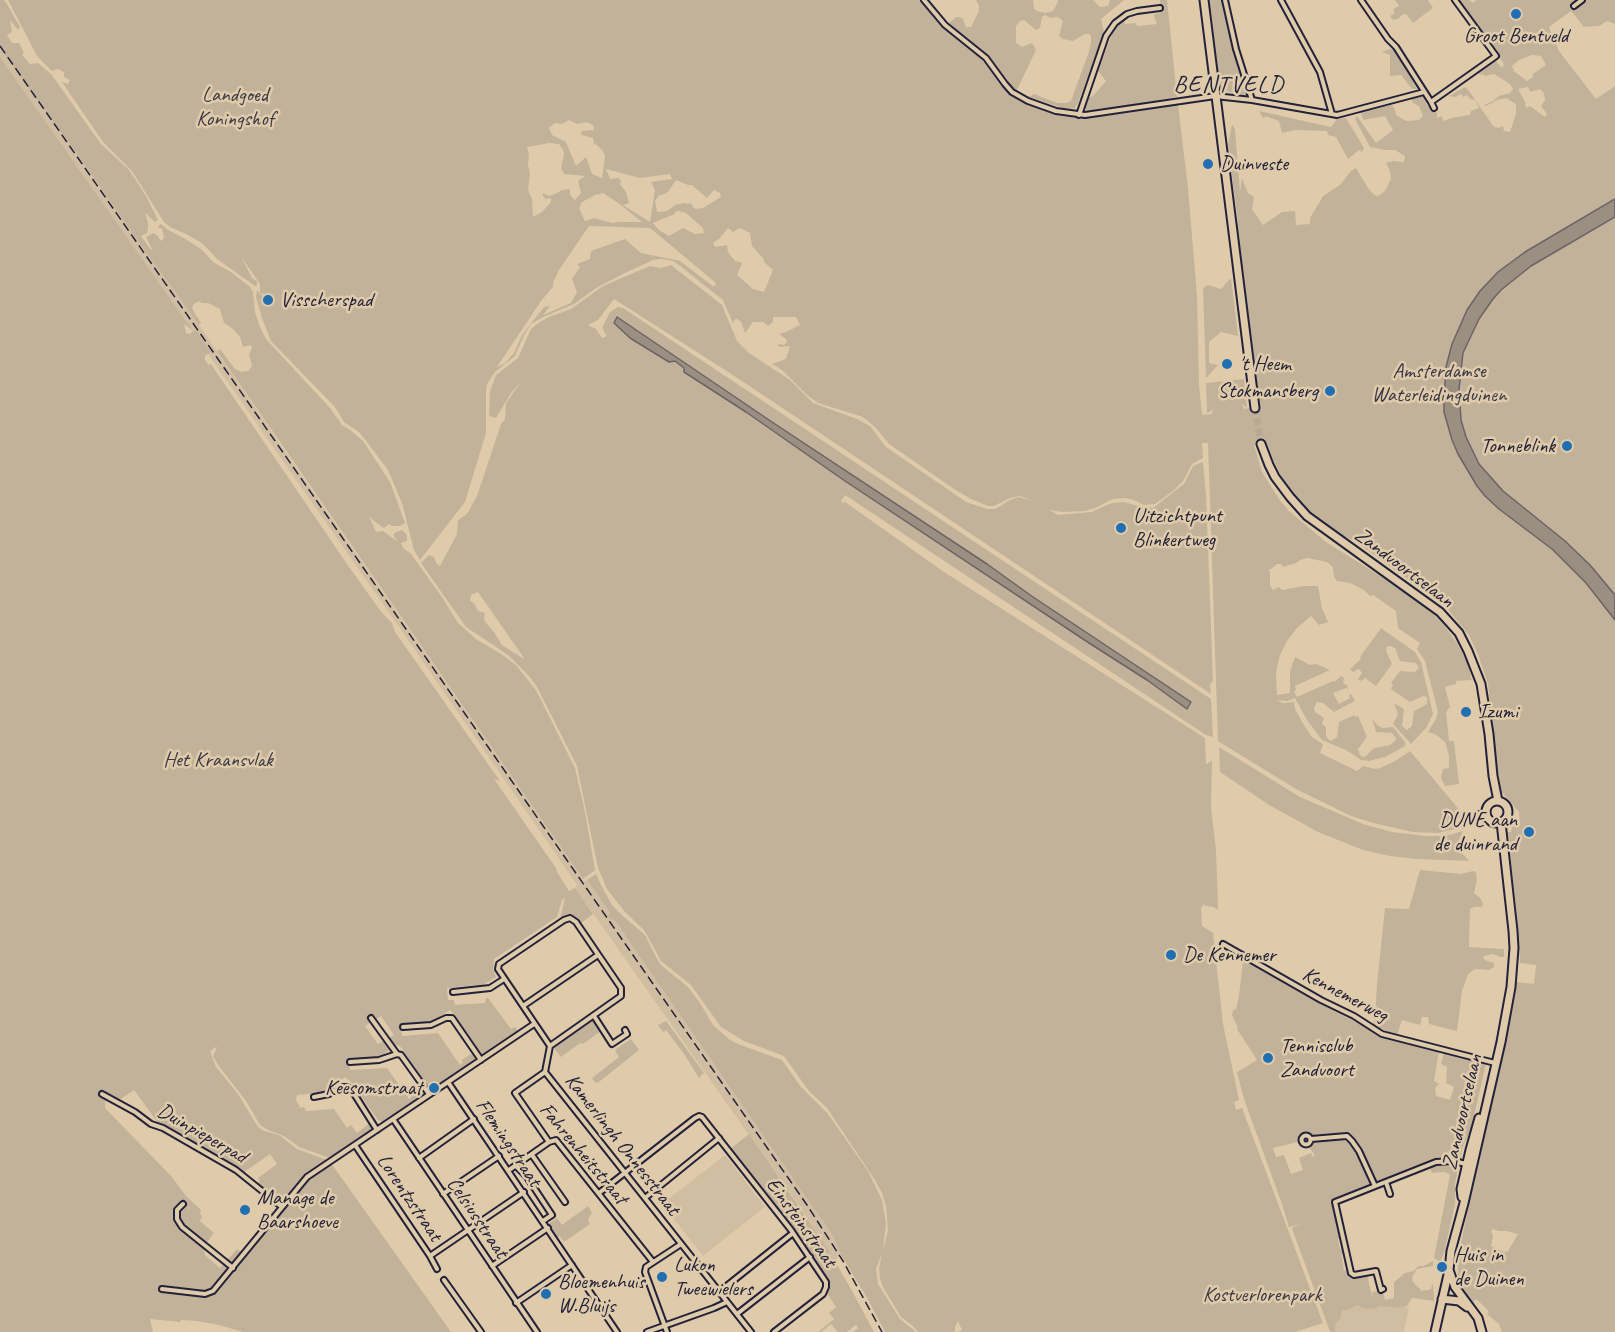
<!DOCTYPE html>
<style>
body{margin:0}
canvas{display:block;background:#dfcbaa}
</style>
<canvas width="1615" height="1332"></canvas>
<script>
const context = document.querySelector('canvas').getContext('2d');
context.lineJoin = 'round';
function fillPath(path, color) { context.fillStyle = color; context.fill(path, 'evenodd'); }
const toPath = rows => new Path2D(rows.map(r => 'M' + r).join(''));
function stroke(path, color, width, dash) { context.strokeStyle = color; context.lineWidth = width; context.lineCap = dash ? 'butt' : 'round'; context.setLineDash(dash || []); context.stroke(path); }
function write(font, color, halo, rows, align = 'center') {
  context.font = font + ' Caveat,sans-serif'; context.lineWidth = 5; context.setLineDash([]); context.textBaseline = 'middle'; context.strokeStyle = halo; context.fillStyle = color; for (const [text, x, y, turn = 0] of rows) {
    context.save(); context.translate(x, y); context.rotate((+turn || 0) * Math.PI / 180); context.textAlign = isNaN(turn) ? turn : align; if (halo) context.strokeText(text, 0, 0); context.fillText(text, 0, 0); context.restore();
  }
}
fillPath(toPath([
 [0,48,94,178,140,244,199,325,295,466,583,879,584,881,587,880,610,913,608,917,616,922,789,1170,833,1236,841,1255,834,1261,804,1213,575,888,577,885,397,624,0,57],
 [725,1155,765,1207,703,1256,662,1204],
 [1371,1300,1409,1308,1404,1332,1331,1332,1325,1314]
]), '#d1bea2');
fillPath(toPath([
 [0,0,4,0,7,4,20,27,18,30,10,20,12,32,7,35,12,43,19,43,24,53,22,55,30,64,38,63,51,74,101,144,129,170,146,196,158,220,155,222,145,213,148,222,148,228,147,233,141,236,151,250,152,249,146,237,153,233,157,235,161,241,164,238,162,228,159,228,158,226,161,224,168,230,182,237,201,249,213,262,231,272,250,287,253,292,255,312,260,327,266,339,330,408,342,425,350,430,363,441,390,482,405,523,400,526,392,526,389,524,384,528,374,521,369,516,376,532,383,531,398,542,393,535,396,532,402,530,407,535,407,541,401,543,403,548,411,554,442,597,458,623,476,639,501,654,516,665,535,689,541,700,575,768,585,812,595,870,583,879,217,351,220,349,235,369,241,372,248,371,252,366,249,354,252,348,251,345,243,347,240,337,233,329,224,323,220,309,208,303,201,303,200,301,195,303,192,307,195,314,201,323,199,325,140,244,94,178,0,48],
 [8,0,919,0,939,24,982,60,1009,93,1031,106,1060,116,1080,118,1121,114,1178,105,1188,188,1197,296,1199,384,1202,415,1212,414,1213,410,1207,413,1206,383,1244,379,1247,408,1242,404,1244,409,1260,406,1236,222,1238,222,1228,145,1232,124,1235,129,1240,192,1242,178,1248,193,1254,197,1252,209,1263,225,1282,212,1295,211,1296,225,1310,224,1310,218,1323,196,1340,185,1351,171,1356,168,1368,188,1374,195,1378,196,1385,191,1391,179,1390,171,1386,163,1393,161,1404,162,1405,156,1395,150,1384,150,1370,147,1355,119,1357,116,1376,143,1393,130,1385,116,1363,120,1361,112,1392,105,1395,110,1396,115,1406,121,1419,120,1423,116,1419,106,1413,103,1411,99,1422,96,1427,105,1437,113,1437,118,1441,116,1444,121,1451,118,1470,115,1471,111,1479,108,1475,100,1470,99,1467,95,1463,97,1461,94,1455,97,1449,96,1465,87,1469,91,1494,127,1498,128,1503,126,1504,131,1510,132,1516,114,1516,104,1506,98,1497,100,1486,106,1484,105,1493,101,1499,96,1510,93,1513,89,1510,84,1494,74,1485,76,1482,74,1480,75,1478,72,1495,60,1502,68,1504,64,1459,0,1469,0,1473,3,1476,0,1579,0,1569,6,1571,10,1588,0,1615,0,1615,24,1607,21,1599,26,1584,27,1571,11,1549,27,1559,51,1596,99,1615,86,1615,1332,1502,1332,1499,1324,1487,1314,1489,1312,1486,1308,1476,1299,1473,1302,1469,1297,1460,1284,1458,1275,1458,1259,1460,1248,1512,999,1517,982,1534,984,1536,965,1520,963,1517,915,1511,866,1510,843,1507,832,1511,832,1512,827,1520,825,1519,812,1500,790,1488,684,1478,654,1469,635,1445,606,1377,557,1356,542,1332,530,1317,518,1303,505,1285,484,1273,459,1267,443,1254,445,1262,472,1279,499,1289,511,1326,542,1393,584,1433,614,1443,624,1457,643,1468,664,1471,678,1472,680,1456,681,1456,684,1445,687,1450,707,1446,712,1449,741,1454,741,1459,784,1445,786,1441,778,1443,769,1449,768,1449,755,1445,742,1435,734,1428,732,1436,719,1438,712,1425,661,1417,649,1420,643,1398,628,1396,611,1373,595,1370,596,1364,590,1350,583,1337,581,1334,577,1333,567,1327,562,1307,558,1300,560,1296,563,1283,567,1281,564,1277,564,1271,569,1269,569,1270,573,1270,586,1273,590,1279,587,1282,590,1304,586,1318,586,1322,608,1328,622,1319,625,1311,616,1297,628,1287,641,1280,655,1277,667,1276,676,1277,695,1290,693,1290,671,1295,657,1310,665,1316,664,1330,670,1295,686,1296,690,1294,691,1297,697,1333,681,1334,682,1341,676,1344,678,1343,683,1348,686,1347,688,1349,691,1346,688,1333,693,1339,704,1350,698,1349,695,1351,694,1355,701,1334,712,1323,703,1317,702,1314,708,1315,712,1324,718,1322,724,1326,727,1326,736,1329,740,1331,741,1337,737,1339,722,1354,715,1355,717,1358,716,1367,737,1358,749,1360,755,1362,757,1366,756,1374,748,1390,745,1395,741,1396,738,1392,733,1376,732,1372,719,1378,726,1383,728,1393,727,1405,742,1405,746,1385,757,1369,761,1361,760,1346,750,1322,740,1307,720,1295,698,1287,701,1276,700,1283,703,1294,702,1295,709,1305,727,1312,737,1323,744,1320,753,1357,771,1363,766,1375,769,1380,768,1395,761,1410,751,1472,825,1438,833,1413,832,1377,824,1351,816,1296,789,1218,741,1208,443,1202,443,1203,458,1192,464,1183,481,1173,491,1155,504,1144,505,1134,500,1125,498,1113,499,1095,508,1085,511,1063,512,1049,510,1058,515,1091,512,1112,503,1124,502,1138,506,1153,508,1184,484,1193,466,1203,462,1206,495,1213,681,1210,684,1211,694,739,379,614,299,598,320,588,325,596,329,602,338,607,336,603,330,603,326,610,312,618,307,623,308,1211,699,1213,737,1206,735,845,495,841,501,843,503,845,502,944,572,1205,738,1206,764,1212,761,1211,807,1216,850,1218,906,1217,910,1214,907,1205,906,1204,904,1201,908,1202,926,1213,933,1223,1024,1239,1100,1234,1102,1236,1110,1242,1108,1323,1323,1295,1332,958,1332,962,1330,958,1321,955,1327,955,1332,918,1332,913,1326,901,1317,883,1287,880,1279,879,1269,882,1253,876,1269,878,1284,900,1319,916,1332,885,1332,866,1296,841,1255,833,1236,616,922,608,917,610,913,587,880,596,874,601,885,612,905,623,916,645,935,656,957,661,965,688,987,700,1003,713,1025,730,1040,738,1044,782,1060,801,1087,828,1114,868,1171,882,1200,886,1223,883,1251,888,1230,886,1206,882,1193,873,1177,827,1108,809,1091,784,1056,744,1041,721,1027,691,985,661,961,644,930,625,912,607,889,598,868,577,766,537,687,529,676,508,655,466,627,421,563,429,555,434,557,436,563,440,566,457,534,458,520,467,514,477,496,501,424,505,419,506,403,521,382,511,393,496,418,489,416,490,391,492,386,496,375,518,358,531,329,540,322,549,317,571,309,603,286,650,266,661,268,671,265,722,305,737,341,749,353,790,380,813,403,857,419,870,426,886,447,966,502,987,509,995,509,1010,500,1019,497,1035,502,1020,496,1010,498,994,506,988,506,971,499,954,489,889,444,875,427,863,417,818,403,807,395,782,370,772,364,786,359,790,346,780,347,777,344,784,345,787,342,786,339,779,334,786,332,800,325,796,317,773,317,773,322,768,326,763,322,753,322,745,333,741,322,736,318,733,323,723,300,679,265,673,261,661,259,653,260,627,272,596,288,574,304,543,317,531,324,524,335,515,356,495,372,488,382,486,389,486,433,465,502,420,560,414,550,402,503,388,470,364,438,359,432,344,422,335,407,271,341,262,318,256,297,257,290,264,298,266,295,260,293,260,284,242,258,252,278,257,281,257,285,255,286,217,259,203,244,188,235,170,227,164,222,132,171,103,142,62,82,68,84,70,80,64,77,64,72,58,69,52,71,37,56],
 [1532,55,1541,56,1546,65,1533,74,1533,77,1527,81,1514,71,1512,66,1519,60],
 [1528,87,1530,92,1540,89,1544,93,1545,100,1541,106,1547,114,1545,117,1530,106,1527,108,1525,105,1526,104,1518,89],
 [569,120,577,124,586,122,593,125,594,130,581,131,582,135,593,138,594,144,597,145,603,151,605,157,602,178,592,174,586,157,576,166,566,142,552,135,549,128,555,123,562,124],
 [549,143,559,144,563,150,564,154,561,168,564,174,585,176,578,181,581,193,575,200,570,195,570,189,562,190,557,193,549,196,543,193,543,196,546,199,551,198,551,202,542,212,533,217,532,199,528,190,530,174,528,164,529,154,527,148,528,147],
 [606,169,640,178,670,174,672,179,651,182,655,190,650,222,623,205,629,203,626,192,620,184,621,181,619,178,610,179],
 [676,180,688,185,692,185,707,198,714,190,720,193,721,197,703,208,696,209,693,207,692,204,684,203,675,205,667,211,657,212,655,201,659,195,662,195,668,192],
 [603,193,618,203,642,222,620,222,612,223,594,218,585,221,579,208,582,202,595,195],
 [678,211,686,213,703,228,704,233,695,234,683,228,669,236,659,230,653,223,675,214,675,212],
 [589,226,650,228,716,283,714,287,680,261,641,253,625,239,591,251,590,259,577,264,580,267,572,279,577,292,571,303,543,315,550,306,544,307,522,335,514,353,505,363,497,367,541,301,553,287,553,283,559,270],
 [728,228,733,232,740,228,750,233,752,246,763,258,765,263,773,270,764,292,753,289,737,275,742,263,735,261,728,252,727,245,715,247,713,243,720,238],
 [618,317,775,424,987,564,1033,597,1191,702,1187,709,1147,680,1089,643,845,481,746,412,684,372,684,368,675,361,630,338],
 [478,592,524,658,524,659,502,645,494,632,485,622,484,618,485,613,478,611,474,603,470,601,471,595],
 [1493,1229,1499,1231,1506,1231,1518,1234,1508,1251,1504,1252,1491,1246,1493,1236,1491,1231],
 [976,0,1033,0,1034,9,1037,11,1045,13,1053,11,1057,4,1058,0,1093,0,1100,7,1108,6,1110,0,1124,0,1101,19,1104,32,1078,103,1075,108,1066,109,1029,97,1034,94,1057,103,1066,103,1071,101,1088,54,1091,43,1091,36,1089,34,1085,34,1073,41,1063,39,1059,36,1063,21,1058,17,1051,18,1045,15,1042,17,1040,28,1036,30,1024,20,1020,21,1016,26,1016,43,1022,47,1032,43,1036,50,1016,92,1003,79,989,58,948,24,956,17,960,17,963,19,966,27,971,27,979,11,979,6],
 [1160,0,1167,0,1177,97,1114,108,1086,111,1085,108,1088,98,1093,96,1106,81,1098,71,1114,29,1124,20,1125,24,1136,23,1137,26,1157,24,1154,16,1155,14,1161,13],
 [1206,0,1223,0,1230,35,1248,96,1225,91,1224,93,1219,90],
 [1395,0,1428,0,1433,8,1413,23,1406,14,1404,14,1397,19,1393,20,1390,16,1395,13,1393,10,1395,8,1399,6],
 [1390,49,1393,49,1396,53,1417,89,1412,89,1401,75,1390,76,1390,55,1382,52],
 [0,57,192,330,184,324,186,333,189,334,196,330,211,352,205,356,205,360,209,365,211,364,217,373,347,564,382,613,392,623,395,632,500,781,494,779,556,868,557,872,569,891,575,888,593,914,581,923,577,918,570,916,566,916,560,920,565,898,562,900,557,917,494,959,493,969,496,977,478,988,476,985,447,988,448,1000,454,1000,455,1005,485,1003,486,998,488,998,511,1029,515,1027,518,1031,482,1055,452,1012,450,1010,431,1022,399,1025,399,1029,401,1029,402,1036,438,1033,460,1065,463,1063,462,1060,466,1057,473,1053,474,1055,475,1060,432,1089,425,1083,400,1046,392,1045,387,1039,394,1035,381,1016,365,1026,378,1044,385,1040,389,1048,389,1050,383,1055,377,1056,346,1059,346,1064,349,1064,350,1070,387,1068,409,1099,413,1096,411,1094,422,1087,424,1094,382,1122,378,1120,350,1081,345,1077,327,1092,297,1095,296,1099,300,1108,304,1107,306,1111,334,1109,347,1128,351,1125,357,1133,371,1122,374,1128,330,1158,299,1147,284,1136,268,1130,260,1125,246,1101,218,1065,213,1056,217,1047,216,1047,210,1051,216,1067,238,1094,258,1127,264,1131,279,1135,297,1149,327,1160,303,1176,282,1202,256,1183,260,1181,258,1178,277,1164,270,1154,244,1172,158,1123,134,1090,119,1100,106,1095,105,1108,172,1177,186,1196,201,1210,200,1213,202,1217,200,1221,214,1233,204,1246,205,1255,220,1268,237,1249,242,1253,211,1290,206,1292,164,1287,162,1291,205,1296,216,1292,305,1182,331,1163,451,1332,243,1332,219,1325,197,1321,181,1320,180,1322,150,1319,153,1332,0,1332],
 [1259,111,1331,127,1337,119,1346,118,1364,148,1362,152,1359,150,1348,159,1336,137,1328,135,1327,131,1295,130,1282,133,1279,121,1265,116,1264,119],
 [1231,278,1238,336,1221,332,1209,342,1209,363,1218,365,1206,378,1203,288,1208,285,1221,289],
 [1381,628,1415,652,1421,662,1433,714,1426,728,1411,744,1393,724,1398,714,1394,703,1404,709,1402,726,1407,730,1412,726,1414,711,1427,704,1427,697,1423,696,1410,702,1391,689,1393,685,1391,683,1400,671,1415,672,1419,668,1416,663,1400,661,1395,648,1390,646,1387,647,1386,651,1392,664,1376,686,1365,678,1361,681,1358,679,1362,673,1359,669,1353,672,1350,669,1361,659,1360,657],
 [1219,747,1300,797,1363,824,1392,832,1426,836,1445,836,1463,831,1458,842,1459,846,1461,852,1469,861,1416,859,1390,856,1363,850,1318,832,1269,805,1220,772],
 [1420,870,1461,874,1473,871,1476,872,1477,880,1474,893,1480,898,1483,903,1482,907,1474,907,1470,909,1469,947,1504,949,1504,957,1500,957,1493,954,1484,956,1483,958,1485,960,1494,963,1494,967,1489,970,1475,969,1468,974,1462,991,1457,1031,1429,1024,1428,1017,1422,1017,1420,1025,1402,1020,1397,1035,1373,1025,1375,1018,1377,984,1385,908,1409,909],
 [1245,959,1244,961,1318,1003,1374,1031,1400,1041,1439,1051,1434,1081,1439,1084,1435,1088,1436,1096,1450,1100,1454,1087,1446,1083,1447,1067,1441,1064,1444,1052,1458,1058,1486,1063,1471,1130,1463,1146,1460,1160,1443,1158,1433,1160,1375,1184,1361,1153,1348,1137,1312,1137,1309,1134,1304,1134,1299,1137,1298,1142,1273,1148,1276,1157,1284,1155,1291,1174,1303,1170,1299,1158,1311,1153,1314,1158,1314,1154,1308,1146,1312,1145,1313,1142,1344,1140,1350,1142,1360,1159,1370,1186,1332,1202,1341,1238,1338,1239,1340,1249,1343,1249,1344,1253,1341,1254,1344,1270,1349,1271,1350,1278,1367,1275,1372,1296,1373,1295,1372,1292,1379,1291,1383,1292,1385,1300,1394,1298,1394,1282,1405,1273,1414,1271,1418,1266,1423,1266,1433,1261,1433,1266,1417,1269,1412,1277,1413,1282,1422,1291,1431,1289,1432,1284,1433,1285,1434,1301,1412,1298,1407,1306,1399,1308,1380,1306,1376,1308,1367,1309,1362,1308,1358,1305,1347,1310,1342,1310,1340,1320,1335,1324,1335,1332,1331,1332,1329,1329,1292,1229,1293,1227,1302,1224,1289,1227,1282,1204,1244,1099,1237,1072,1257,1060,1237,1029,1238,1028,1232,1015,1233,1010,1236,1009,1239,996,1243,962],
 [593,1020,601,1031,583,1044,580,1043,561,1057,554,1048],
 [666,1021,704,1073,699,1078,684,1054,666,1030,663,1032,658,1025],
 [631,1039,639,1050,599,1082,595,1083,592,1078,619,1057,615,1050],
 [749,1134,827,1248,850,1287,874,1332,853,1332,858,1328,856,1325,847,1332,838,1332,831,1324,821,1332,818,1332,834,1319,829,1313,836,1307,827,1293,829,1289,830,1283,793,1228,730,1149],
 [1439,1165,1458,1167,1455,1185,1455,1204,1444,1253,1440,1262,1434,1258,1450,1175,1445,1172,1432,1173,1430,1168],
 [588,1206,592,1213,588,1219,590,1224,564,1242,560,1236,557,1238,548,1224,557,1218,562,1225]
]), '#c3b29a');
const water = toPath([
 [1615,199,1615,217,1531,266,1501,290,1493,299,1479,319,1463,353,1459,389,1461,420,1466,437,1479,464,1503,491,1565,541,1590,565,1615,595,1615,620,1586,583,1552,549,1499,509,1485,496,1477,486,1458,454,1452,440,1444,412,1444,398,1446,367,1452,344,1467,310,1480,291,1498,272,1525,252,1615,199],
 [617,317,775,424,987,564,1033,597,1191,702,1187,709,1147,680,1089,643,845,481,746,412,684,372,684,368,675,361,669,362,630,338,614,323,617,317]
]);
fillPath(water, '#9b8f82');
stroke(water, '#6b6366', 1.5);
stroke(toPath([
 [1255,408,1261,444]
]), '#b9a994', 7, [7, 3.5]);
const minor = toPath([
 [924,0,945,25,986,58,1005,84,1012,92,1028,101,1056,111,1085,115,1215,96,1252,100,1337,115,1424,92],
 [1225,0,1236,49,1252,100],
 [1281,0,1320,72,1332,114],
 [1361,0,1388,39,1396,47,1431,102,1496,56,1455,0],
 [1574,6,1582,0],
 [1431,102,1434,108],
 [1079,115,1106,36,1115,23,1127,14,1137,11,1160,8],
 [1476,815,1486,813],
 [1223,944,1321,1000,1354,1016,1382,1034,1495,1063],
 [453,992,490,988,504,979],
 [523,1006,598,955],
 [594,1016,612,1044,627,1034,625,1030],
 [371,1018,397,1054,401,1055,429,1094],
 [403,1027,431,1025,446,1018,452,1018,481,1060],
 [550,1046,621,996,621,988,576,922,570,918,564,920,499,964,498,969,550,1046,545,1072,751,1332],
 [350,1062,379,1060,397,1054],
 [545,1072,515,1093,549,1142,556,1140,653,1262],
 [448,1082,617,1332],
 [102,1094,135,1112,151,1124,163,1128,236,1170,282,1207],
 [314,1097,329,1094,341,1087,347,1087,351,1089,377,1130],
 [393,1119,537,1332],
 '1301.5 1140a4.5 4.5 0 1 1 9 0a4.5 4.5 0 1 1-9 0Z',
 [1311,1139,1347,1136,1352,1141,1359,1151,1375,1186],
 [355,1145,430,1256,437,1269],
 [532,1155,565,1202],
 [419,1158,474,1119],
 [516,1166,527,1177,552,1215,543,1221],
 [509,1170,549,1142],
 [1386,1182,1390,1194],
 [599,1193,695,1118,699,1116,702,1117,791,1230,826,1282,826,1287,823,1294,774,1332],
 [443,1194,499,1156],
 [645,1198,719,1138],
 [183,1204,177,1210,177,1219,182,1227,233,1268],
 [430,1256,524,1192],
 [492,1266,548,1228],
 [444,1280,481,1332],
 [162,1289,205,1294,213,1291,307,1177,534,1024],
 [1383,1289,1381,1290,1376,1271,1354,1275,1351,1273,1335,1202,1436,1162,1454,1161,1466,1164],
 [719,1292,793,1233],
 [516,1303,572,1265],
 [737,1314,810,1257],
 [647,1332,714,1308,727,1302],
 [667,1332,645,1272,646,1267,681,1244]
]);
const primary = toPath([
 [1204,0,1255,408],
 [1261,444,1269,465,1275,477,1290,497,1307,516,1440,612,1459,633,1468,651,1481,684,1489,734,1493,776,1498,801],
 '1486 812a11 11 0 1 1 22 0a11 11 0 1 1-22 0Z',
 [1462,1197,1461,1189,1470,1150,1479,1118],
 [1442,1299,1459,1301,1467,1307],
 [1435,1332,1449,1270],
 [1482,1332,1478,1318,1455,1287,1449,1270,1451,1251,1464,1203,1501,1042,1511,987,1514,948,1513,931,1501,822]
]);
stroke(minor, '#22223b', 8);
stroke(primary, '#22223b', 11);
stroke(minor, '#dfcbaa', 4);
stroke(primary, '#dfcbaa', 7);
stroke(toPath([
 [0,46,807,1205,843,1261,882,1332]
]), '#22223b', 1.5, [9, 4.5]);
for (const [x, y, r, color] of [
 [1516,14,6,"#1f6fb2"],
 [1208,164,6,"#1f6fb2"],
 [268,300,6,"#1f6fb2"],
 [1227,364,6,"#1f6fb2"],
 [1330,391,6,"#1f6fb2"],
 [1567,446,6,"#1f6fb2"],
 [1121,528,6,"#1f6fb2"],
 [1466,712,6,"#1f6fb2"],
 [1529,832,6,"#1f6fb2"],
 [1171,955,6,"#1f6fb2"],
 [1268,1058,6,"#1f6fb2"],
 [434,1088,6,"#1f6fb2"],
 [245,1210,6,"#1f6fb2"],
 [1442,1267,6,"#1f6fb2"],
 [662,1277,6,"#1f6fb2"],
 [546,1294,6,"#1f6fb2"]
]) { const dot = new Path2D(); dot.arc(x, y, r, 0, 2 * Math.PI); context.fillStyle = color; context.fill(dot); stroke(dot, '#dfcbaa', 2); }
write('21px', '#22223b', '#dfcbaa', [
 ["Groot Bentveld",1516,36,"center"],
 ["Duinveste",1220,164],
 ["Visscherspad",280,300],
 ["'t Heem",1239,364],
 ["Stokmansberg",1318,391,"right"],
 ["Tonneblink",1555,446,"right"],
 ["Uitzichtpunt",1133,516],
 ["Blinkertweg",1133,540],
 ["Izumi",1478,712],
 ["DUNE aan",1517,820,"right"],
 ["de duinrand",1517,844,"right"],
 ["De Kennemer",1183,955],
 ["Tennisclub",1280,1046],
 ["Zandvoort",1280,1070],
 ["Keesomstraat",422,1088,"right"],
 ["Manage de",257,1198],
 ["Baarshoeve",257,1222],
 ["Huis in",1454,1255],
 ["de Duinen",1454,1279],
 ["Lukon",674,1265],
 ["Tweewielers",674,1289],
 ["Bloemenhuis",558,1282],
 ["W.Bluijs",558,1306]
], 'left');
write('21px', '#3a3849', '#dfcbaa', [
 ["Landgoed",235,95],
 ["Koningshof",235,119],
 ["Amsterdamse",1439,371],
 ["Waterleidingduinen",1439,395],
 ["Het Kraansvlak",218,760],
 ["Kostverlorenpark",1262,1295]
]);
write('21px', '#22223b', '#dfcbaa', [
 ["Zandvoortselaan",1404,568,37],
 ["Kennemerweg",1345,995,28],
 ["Zandvoortselaan",1463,1112,-77],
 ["Duinpieperpad",202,1134,30],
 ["Flemingstraat",508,1143,56],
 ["Kamerlingh Onnesstraat",622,1145,52],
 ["Fahrenheitstraat",583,1154,50],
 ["Lorentzstraat",409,1198,56],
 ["Celsiusstraat",477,1218,56],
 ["Einsteinstraat",801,1223,54]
]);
context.letterSpacing = '1.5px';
write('24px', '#22223b', '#dfcbaa', [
 ["BENTVELD",1229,86]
]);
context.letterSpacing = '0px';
</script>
